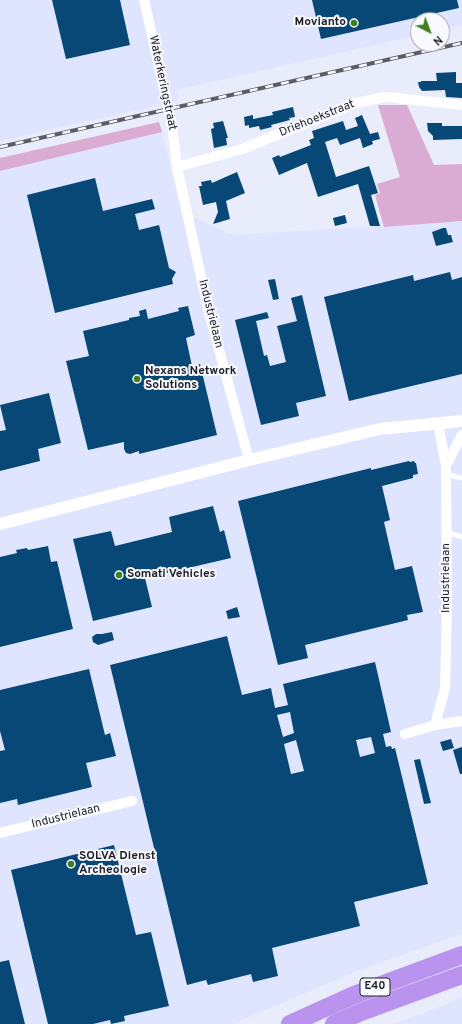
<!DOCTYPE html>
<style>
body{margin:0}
#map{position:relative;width:462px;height:1024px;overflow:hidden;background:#e9ecfb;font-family:Overpass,sans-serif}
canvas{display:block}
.north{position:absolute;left:410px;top:12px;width:40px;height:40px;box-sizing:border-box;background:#f9faff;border:1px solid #a2a3a9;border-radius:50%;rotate:138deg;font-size:11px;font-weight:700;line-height:16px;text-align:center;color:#1f2129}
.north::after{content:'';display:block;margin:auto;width:14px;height:18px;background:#417f1d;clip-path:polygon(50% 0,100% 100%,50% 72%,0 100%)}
</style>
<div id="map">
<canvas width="462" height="1024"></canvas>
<div class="north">N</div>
</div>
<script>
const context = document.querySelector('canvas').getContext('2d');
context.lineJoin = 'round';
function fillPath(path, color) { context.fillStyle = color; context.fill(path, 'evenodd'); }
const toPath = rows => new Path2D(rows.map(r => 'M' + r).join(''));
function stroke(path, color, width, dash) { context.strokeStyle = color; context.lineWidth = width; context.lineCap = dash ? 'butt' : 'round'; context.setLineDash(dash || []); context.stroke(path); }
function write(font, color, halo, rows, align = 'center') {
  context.font = font + ' Overpass,sans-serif'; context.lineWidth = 4; context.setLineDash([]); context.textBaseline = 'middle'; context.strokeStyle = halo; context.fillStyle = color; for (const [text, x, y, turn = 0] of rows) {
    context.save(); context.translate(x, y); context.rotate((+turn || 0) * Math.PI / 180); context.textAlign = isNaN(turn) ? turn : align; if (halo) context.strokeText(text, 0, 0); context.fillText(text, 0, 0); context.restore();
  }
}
fillPath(toPath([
 [0,0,462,0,462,25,442,30,442,20,418,20,418,35,177,90,178,101,0,141],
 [162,132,183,220,196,218,233,235,462,221,462,934,359,970,233,1024,0,1024,0,171],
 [462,997,462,1024,395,1024,444,1005]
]), '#dfe5fe');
fillPath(toPath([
 [378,105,407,105,434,165,462,164,462,221,384,227,375,195,380,193,377,184,400,177],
 [159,122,162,132,0,171,0,158]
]), '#daacd4');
fillPath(toPath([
 [52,0,120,0,130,45,66,59],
 [312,0,457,0,459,8,321,39],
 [456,72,456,83,462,83,462,98,446,97,445,90,422,91,419,87,418,82,421,82,421,81,437,81,436,73],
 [293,107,295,117,289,118,290,120,271,125,272,127,260,130,259,126,249,128,249,125,245,126,244,117,253,115,253,119,273,115,272,112],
 [362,115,370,134,378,132,380,139,372,141,373,144,363,148,360,138,340,145,337,138,325,142,336,177,369,166,378,193,371,195,380,226,370,226,358,184,318,197,307,163,279,175,272,158,279,155,280,157,311,145,309,140,314,138,312,131,343,121,346,130,358,126,355,118],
 [223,121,228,138,226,138,227,145,214,148,211,129,214,128,213,123],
 [427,123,442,123,442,126,462,126,462,139,433,140,433,136,428,131],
 [237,172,245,193,226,201,230,219,213,224,218,212,216,202,203,205,199,186,202,186,201,182,211,180,212,183],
 [95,178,103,211,152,199,155,209,135,214,139,230,159,225,169,268,176,272,172,279,173,284,55,313,27,195],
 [345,215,347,223,335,226,333,218],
 [443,228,446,228,448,235,451,235,453,242,436,246,432,232],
 [450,272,452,280,462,277,462,374,349,401,324,297,413,275,414,281],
 [275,279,279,299,273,300,268,280],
 [302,295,326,396,296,403,299,416,261,425,235,320,267,312,269,318,256,321,264,356,267,355,270,366,286,362,277,326,297,321,291,298],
 [188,306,195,335,186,338,192,366,200,364,217,435,139,454,139,451,130,454,126,453,124,449,124,442,88,450,66,361,89,356,83,331,129,320,129,318,140,316,139,311,146,309,148,319,179,311,178,308],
 [49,393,61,443,38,449,40,461,0,471,0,431,6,430,0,405],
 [409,461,410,462,414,461,415,463,416,463,418,474,413,475,413,478,382,486,390,520,384,522,395,570,412,566,423,612,407,615,408,620,305,645,308,658,278,665,238,501,371,468,371,470],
 [213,506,220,532,224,530,231,558,145,578,152,607,93,621,73,539,111,531,115,546,172,532,169,517],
 [48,546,51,562,57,561,73,629,0,647,0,557,17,553,16,550,27,548,28,550],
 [237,607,240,617,228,619,226,611],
 [112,632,114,640,98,645,93,642,92,637,96,634,102,634],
 [227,636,242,695,271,688,275,708,288,705,283,684,375,662,391,732,383,734,386,747,391,746,392,749,395,748,428,884,354,902,360,926,272,948,278,976,253,982,251,974,208,985,206,980,187,985,110,665],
 [290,712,294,733,283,737,277,715],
 [371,737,375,753,360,757,356,740],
 [296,740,304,771,291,774,284,744],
 [89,669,105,735,110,733,116,756,86,763,92,787,18,805,17,799,0,803,0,751,5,750,0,731,0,690],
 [451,739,454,748,443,751,440,742],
 [462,747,462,774,460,774,453,750],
 [420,759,431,803,424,804,414,760],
 [114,845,136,935,151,932,169,1006,124,1016,125,1021,111,1024,110,1020,93,1024,48,1024,11,870],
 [9,960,25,1024,0,1024,0,962]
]), '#074877');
stroke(toPath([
 [446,474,462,478],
 [446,532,462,537]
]), '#fff', 5);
stroke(toPath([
 [144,0,172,125,177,167,208,309,249,460],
 [177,167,242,149,356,103,385,97,462,105],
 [438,424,446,465],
 [435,725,445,688,447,606,446,465,462,435],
 [405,734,435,725,462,721],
 [0,833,132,801]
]), '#fff', 10);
stroke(toPath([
 [0,524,249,460,380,429,462,421]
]), '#fff', 12);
stroke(toPath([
 [290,1024,354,995,462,955],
 [334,1024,361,1012,462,975]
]), '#ba93ee', 18);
const rail = toPath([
 [0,147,462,43]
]);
stroke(rail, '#5a5c66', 4);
stroke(rail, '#f9faff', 2.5, [8]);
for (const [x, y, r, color] of [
 [354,23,4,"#417f1d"],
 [137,379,4,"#417f1d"],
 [119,575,4,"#417f1d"],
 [71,864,4,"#417f1d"]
]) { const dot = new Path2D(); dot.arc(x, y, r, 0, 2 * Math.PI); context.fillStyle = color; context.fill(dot); stroke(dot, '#f9faff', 1.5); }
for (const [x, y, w] of [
 [375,987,30]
]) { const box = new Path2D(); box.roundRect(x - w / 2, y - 9, w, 18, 3); context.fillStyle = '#f9faff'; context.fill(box); stroke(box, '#1f2129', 1); }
write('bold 11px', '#1f2129', null, [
 ["E40",375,987]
]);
write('bold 12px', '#1f2129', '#f9faff', [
 ["Movianto",346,23,"right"],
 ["Nexans Network",145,372],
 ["Solutions",145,386],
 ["Somati Vehicles",127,575],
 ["SOLVA Dienst",79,857],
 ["Archeologie",79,871]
], 'left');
write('12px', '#1f2129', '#f9faff', [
 ["Waterkeringstraat",162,83,78],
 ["Driehoekstraat",317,119,-22],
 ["Industrielaan",210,314,76],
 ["Industrielaan",447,578,-90],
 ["Industrielaan",66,817,-14]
]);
</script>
